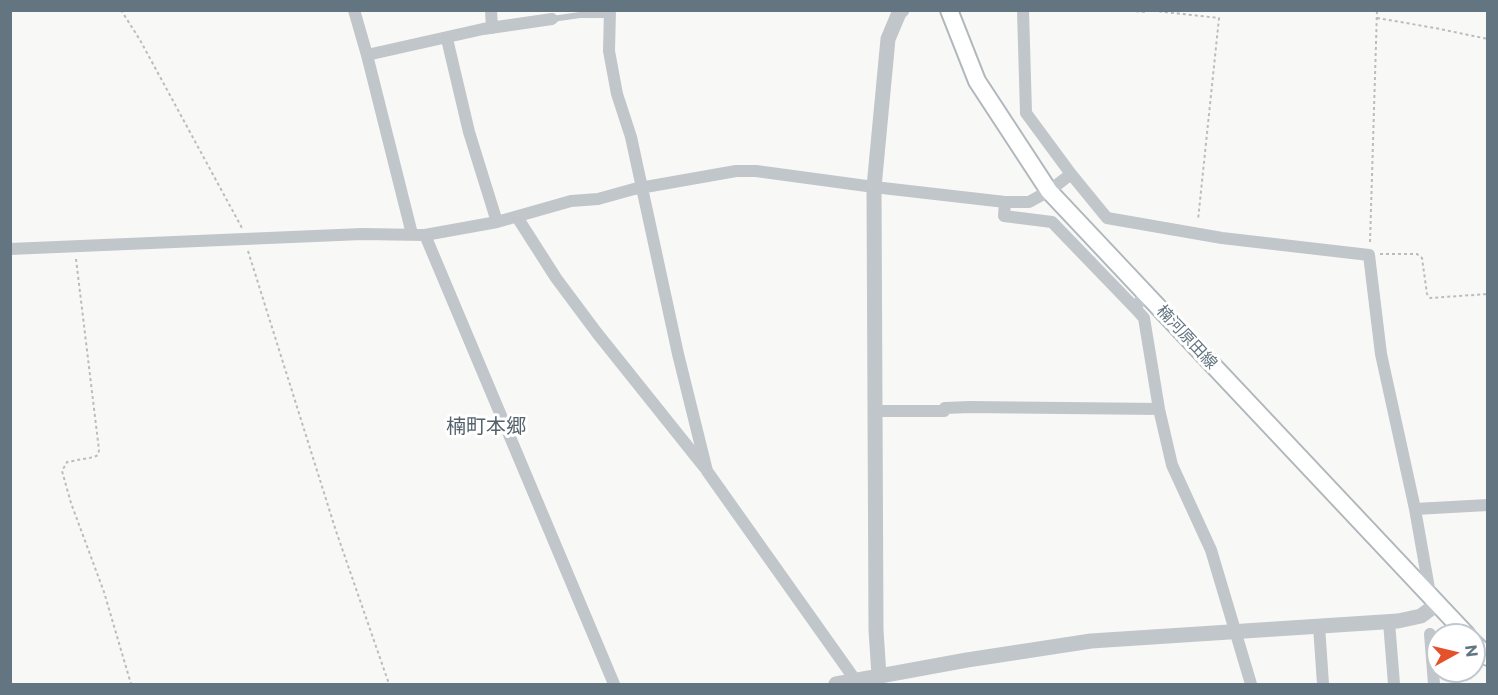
<!DOCTYPE html>
<meta charset="utf-8">
<style>
body{margin:0}
#map{position:relative;width:1498px;height:695px;overflow:hidden;background:#f8f8f6;font-family:Commissioner,sans-serif}
canvas{display:block}
.frame{position:absolute;inset:0;border:12px solid #637581;pointer-events:none}
.north{position:absolute;left:1426px;top:623px;width:60px;height:60px;box-sizing:border-box;background:#fff;border:2px solid #c1c8cd;border-radius:50%;rotate:82deg;font-size:16px;font-weight:700;line-height:24px;text-align:center;color:#637581}
.north::after{content:'';display:block;margin:auto;width:21px;height:27px;background:#e4512b;clip-path:polygon(50% 0,100% 100%,50% 72%,0 100%)}
</style>
<div id="map">
<canvas width="1498" height="695"></canvas>
<div class="frame"></div>
<div class="north">N</div>
</div>
<script>
const context = document.querySelector('canvas').getContext('2d');
context.lineJoin = 'round';
const toPath = rows => new Path2D(rows.map(r => 'M' + r).join(''));
function stroke(path, color, width, dash) { context.strokeStyle = color; context.lineWidth = width; context.lineCap = dash ? 'butt' : 'round'; context.setLineDash(dash || []); context.stroke(path); }
function write(font, color, halo, rows, align = 'center') {
  context.font = font + ' Commissioner,"Noto Sans JP",sans-serif'; context.lineWidth = 6; context.setLineDash([]); context.textBaseline = 'middle'; context.strokeStyle = halo; context.fillStyle = color; for (const [text, x, y, turn = 0] of rows) {
    context.save(); context.translate(x, y); context.rotate((+turn || 0) * Math.PI / 180); context.textAlign = isNaN(turn) ? turn : align; if (halo) context.strokeText(text, 0, 0); context.fillText(text, 0, 0); context.restore();
  }
}
const secondary = toPath([
 [949,10,977,81,1049,191,1467,635],
 [1474,643,1488,657]
]);
stroke(secondary, '#b1b8bd', 20);
stroke(toPath([
 [121,10,140,40,242,228],
 [1118,10,1147,12],
 [1147,10,1219,18,1198,220],
 [1377,18,1435,28,1488,39],
 [1370,242,1377,10],
 [248,251,336,531,389,684],
 [1380,254,1417,254,1422,258,1427,294,1430,298,1488,294],
 [76,259,99,450,98,455,94,457,67,462,62,471,71,503,104,592,131,684]
]), '#b9bdc0', 2, [3, 3]);
stroke(toPath([
 [552,19,580,15,610,15]
]), '#c1c6ca', 6);
stroke(toPath([
 [354,10,367,55,412,234],
 [491,10,492,28],
 [610,10,609,51,617,94,631,137,678,354,707,471,856,681],
 [447,39,469,132,497,222],
 [367,55,483,29,552,19],
 [1071,174,1107,218,1222,238,1369,255,1381,354,1415,509,1430,594],
 [1005,202,1004,216,1052,222,1135,308],
 [517,217,556,278,597,333,705,468],
 [425,235,614,684],
 [10,249,362,234,425,235,497,222,571,201,598,199,634,189,736,171,756,171,874,187,1005,202,1029,202,1049,191,1071,174,1026,113,1023,10],
 [1146,293,1135,308,1144,318,1159,409,1172,465,1211,550,1251,684],
 [875,411,944,411,945,408,969,407,1159,409],
 [1415,509,1488,505],
 [1389,622,1394,684],
 [1319,626,1323,684],
 [1430,634,1434,684]
]), '#c1c6ca', 12);
stroke(toPath([
 [879,676,876,630,874,187,888,39,899,13,902,10],
 [836,684,967,660,1091,641,1398,621,1421,616,1437,604]
]), '#c1c6ca', 15);
stroke(secondary, '#fff', 16);
write('16px', '#637581', '#fff', [
 ["楠河原田線",1187,337,47]
]);
write('20px', '#55626c', '#fff', [
 ["楠町本郷",486,426]
]);
</script>
